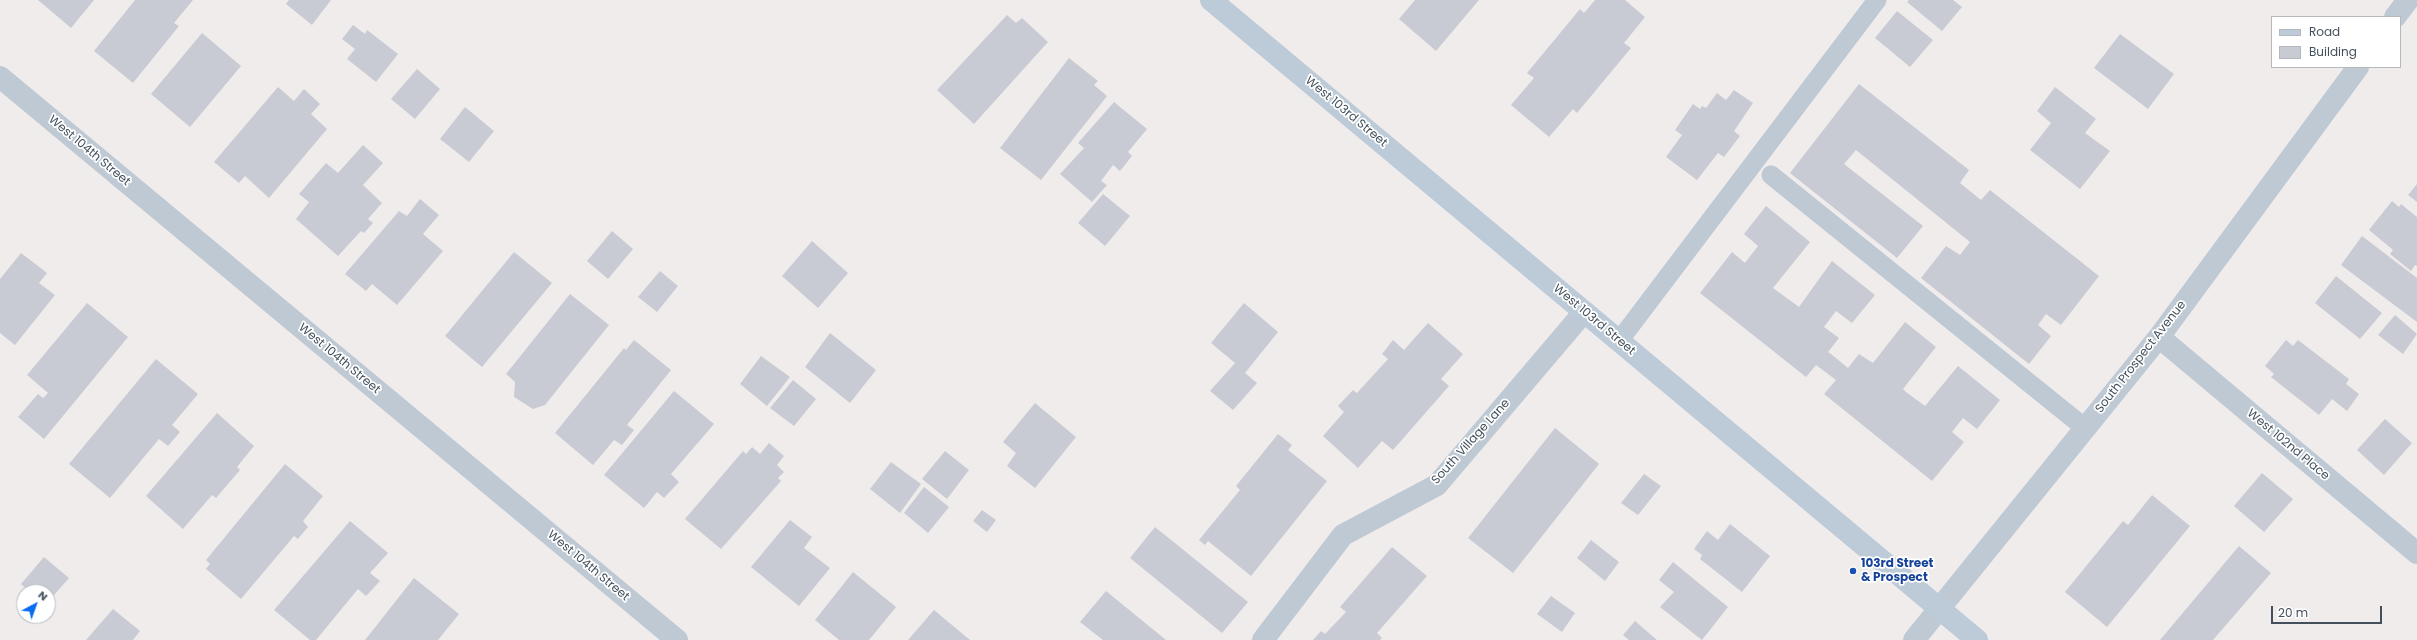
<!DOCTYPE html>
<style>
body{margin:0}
#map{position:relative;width:2417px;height:640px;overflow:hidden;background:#f0ecec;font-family:Poppins,sans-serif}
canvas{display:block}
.legend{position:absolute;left:2271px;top:16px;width:130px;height:52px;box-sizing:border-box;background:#fff;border:1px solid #b4b9be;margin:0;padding:5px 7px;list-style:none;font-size:12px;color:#43505c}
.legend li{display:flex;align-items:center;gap:8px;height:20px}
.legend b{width:20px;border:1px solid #b4b9be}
.north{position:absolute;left:16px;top:584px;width:40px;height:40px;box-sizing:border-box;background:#fff;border:1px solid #b4b9be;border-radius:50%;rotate:41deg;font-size:11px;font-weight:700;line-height:16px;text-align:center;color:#43505c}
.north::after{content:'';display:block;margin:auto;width:14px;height:18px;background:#076def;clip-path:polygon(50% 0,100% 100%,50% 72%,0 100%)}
.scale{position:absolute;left:2271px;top:606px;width:111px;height:18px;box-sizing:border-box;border:2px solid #43505c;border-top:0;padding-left:5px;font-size:12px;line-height:14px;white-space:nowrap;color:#43505c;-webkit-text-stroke:3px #fff;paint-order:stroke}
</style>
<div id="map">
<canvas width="2417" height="640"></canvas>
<ul class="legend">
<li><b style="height:5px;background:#bdcad8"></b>Road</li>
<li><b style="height:11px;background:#c8cbd3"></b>Building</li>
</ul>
<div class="north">N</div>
<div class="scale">20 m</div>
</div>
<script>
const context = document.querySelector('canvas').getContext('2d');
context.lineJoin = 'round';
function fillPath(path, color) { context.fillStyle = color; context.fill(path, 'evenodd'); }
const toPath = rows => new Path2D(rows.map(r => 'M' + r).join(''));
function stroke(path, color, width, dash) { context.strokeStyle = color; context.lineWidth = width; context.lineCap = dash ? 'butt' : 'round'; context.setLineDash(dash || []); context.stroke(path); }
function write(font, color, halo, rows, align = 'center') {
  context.font = font + ' Poppins,sans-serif'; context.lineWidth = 3.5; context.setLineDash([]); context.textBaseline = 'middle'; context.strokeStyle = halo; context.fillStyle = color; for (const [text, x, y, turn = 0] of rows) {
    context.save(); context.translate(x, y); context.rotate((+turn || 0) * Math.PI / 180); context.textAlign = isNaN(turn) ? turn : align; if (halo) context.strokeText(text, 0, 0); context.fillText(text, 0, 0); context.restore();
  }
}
fillPath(toPath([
 [38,0,94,0,71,28],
 [135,0,193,0,174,23,179,26,133,83,94,51],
 [289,0,331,0,312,25,286,4],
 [1415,0,1479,0,1436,51,1399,19],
 [1595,0,1625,0,1645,17,1624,43,1631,48,1577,113,1573,109,1549,137,1511,105,1534,78,1527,73,1580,9,1584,13],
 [1909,0,1953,0,1962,7,1942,31,1907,2],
 [1897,11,1933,40,1910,67,1875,38],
 [1007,15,1016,23,1022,18,1048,42,974,124,937,90],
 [353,25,365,34,367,30,398,54,376,82,347,59,355,49,342,39],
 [202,33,241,66,190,127,151,94],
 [2120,34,2174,74,2148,109,2094,68],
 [1069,58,1098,81,1094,85,1107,96,1041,180,1000,148],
 [417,69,440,89,415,119,391,99],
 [1859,84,1969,170,1960,183,1981,200,1990,190,2099,276,2061,325,2046,314,2038,325,2051,336,2029,364,1921,278,1946,246,1960,255,1970,242,1944,221,1856,150,1844,164,1923,226,1897,258,1790,173],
 [278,87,294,101,304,89,320,104,311,114,327,129,269,198,245,176,239,183,214,162],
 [2055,87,2096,119,2085,133,2110,151,2080,189,2030,150,2051,123,2037,111],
 [1734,90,1753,103,1734,131,1740,136,1724,157,1718,153,1697,180,1666,157,1682,135,1675,130,1693,104,1700,109,1702,106,1706,108,1717,93,1726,100],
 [1114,102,1147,129,1128,152,1132,156,1120,171,1113,165,1101,181,1107,185,1092,202,1060,174,1084,148,1078,143],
 [465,107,494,131,469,162,440,139],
 [363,145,383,163,363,185,382,203,368,219,373,223,364,233,361,231,338,256,296,219,309,202,299,194,326,163,338,173],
 [2417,184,2417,202,2408,195],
 [1103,194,1130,216,1105,246,1078,223],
 [420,199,439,215,423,234,443,251,397,305,372,284,366,291,345,274,399,211,407,216],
 [2392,201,2399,207,2401,204,2417,217,2417,266,2415,265,2411,271,2390,254,2393,250,2369,230],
 [1766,206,1810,242,1773,288,1799,307,1832,261,1875,295,1852,323,1836,311,1824,327,1839,338,1828,352,1831,354,1848,368,1859,354,1873,363,1905,322,1936,347,1903,389,1906,392,1925,406,1958,366,2000,400,1977,429,1963,418,1952,432,1964,442,1932,481,1824,394,1836,380,1816,365,1806,377,1700,293,1732,252,1745,263,1758,246,1744,234],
 [612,231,633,249,608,279,587,261],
 [2362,236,2417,278,2417,322,2341,265],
 [812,241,848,273,818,308,782,276],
 [514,252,552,283,482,367,445,336],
 [21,253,47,273,39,283,55,295,15,345,0,333,0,279],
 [660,271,678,286,657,312,638,297],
 [2336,276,2382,313,2360,339,2315,303],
 [570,294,609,325,545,405,533,409,514,397,515,382,506,374],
 [87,303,128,337,44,439,18,417,38,394,43,398,48,393,27,375],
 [1244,303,1278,332,1245,373,1257,383,1233,410,1210,391,1235,363,1211,343],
 [2395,315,2417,334,2403,354,2378,335],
 [1428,323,1463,354,1441,379,1449,386,1393,450,1382,441,1358,468,1323,436,1344,412,1338,406,1353,390,1357,393,1388,359,1382,354,1393,340,1404,350],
 [830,333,876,370,850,403,805,367],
 [634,340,671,370,627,425,634,430,622,445,614,440,593,465,555,433,624,348,626,350],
 [2286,340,2293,346,2298,340,2349,379,2346,384,2359,394,2347,411,2332,399,2319,415,2271,377,2274,374,2265,366],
 [761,356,790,377,767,406,740,384],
 [156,359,198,394,172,425,180,432,168,446,159,439,110,498,69,464],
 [793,380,816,399,794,426,770,408],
 [674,391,714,424,671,474,679,482,664,498,657,492,644,508,604,475],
 [1035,403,1076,437,1035,488,1007,466,1016,453,1003,442],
 [217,413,254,446,237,467,240,470,216,498,212,495,183,529,146,496],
 [2385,419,2412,443,2384,475,2357,450],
 [1555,428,1599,464,1513,573,1468,538],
 [1278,434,1292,445,1288,450,1327,481,1251,576,1208,541,1205,545,1199,540,1240,490,1236,486],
 [769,443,784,456,777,465,784,472,778,478,781,481,721,549,685,519,743,451,746,454,752,447,760,454],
 [945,451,969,470,947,499,922,479],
 [891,462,921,484,900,513,870,489],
 [285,464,323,496,303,521,308,527,298,539,294,536,241,599,206,569,210,564,206,560],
 [2262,473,2293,499,2264,532,2234,506],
 [1644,474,1661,486,1638,515,1621,503],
 [924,487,949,507,928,533,904,513],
 [2152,495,2190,526,2107,627,2065,592,2123,521,2128,525],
 [982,510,996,520,987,532,973,521],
 [790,520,812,537,804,548,830,568,799,606,751,567],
 [350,521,388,553,370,573,380,581,366,596,358,589,316,640,310,640,274,610],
 [1730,524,1770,556,1742,592,1700,559,1702,555,1694,549,1707,531,1718,540],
 [1155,527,1248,602,1222,633,1130,558],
 [1591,540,1619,562,1605,581,1577,558],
 [2239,546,2271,573,2213,640,2160,640],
 [1392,547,1427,576,1377,633,1382,638,1380,640,1313,640,1321,631,1325,634,1346,612,1340,607],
 [44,557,69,578,48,602,48,592,30,592,21,584],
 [1673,562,1728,607,1702,640,1660,607,1674,592,1659,580],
 [853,572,896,607,869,640,839,640,815,620],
 [414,578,459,614,438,640,365,640],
 [1106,591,1166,640,1103,640,1080,622],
 [1551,596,1575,613,1562,632,1537,614],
 [113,609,140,631,133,640,86,640],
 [934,610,970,640,908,640],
 [1635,621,1657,640,1629,640,1623,635]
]), '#c8cbd3');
stroke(toPath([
 [1771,175,2085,428],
 [1619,341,1877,0]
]), '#bec9d4', 19);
stroke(toPath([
 [2395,17,2408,0],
 [0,77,677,640],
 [2159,337,2417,553],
 [1263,640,1343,535,1437,485,1584,312],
 [1914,640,2159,337,2358,67]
]), '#bec9d4', 22);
stroke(toPath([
 [1211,0,1977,640]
]), '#bdcad8', 22);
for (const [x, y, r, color] of [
 [1853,571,4,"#1a4fb4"]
]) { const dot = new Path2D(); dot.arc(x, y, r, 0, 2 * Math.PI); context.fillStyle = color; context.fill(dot); stroke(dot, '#fff', 1.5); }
write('12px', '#43505c', '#fff', [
 ["West 103rd Street",1346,112,40],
 ["West 104th Street",89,151,40],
 ["West 103rd Street",1594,320,40],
 ["South Prospect Avenue",2141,357,-52],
 ["West 104th Street",339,359,40],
 ["South Village Lane",1471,442,-48],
 ["West 102nd Place",2288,445,40],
 ["West 104th Street",588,566,40]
]);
write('bold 12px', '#164399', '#fff', [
 ["103rd Street",1861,564],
 ["& Prospect",1861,578]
], 'left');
</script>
